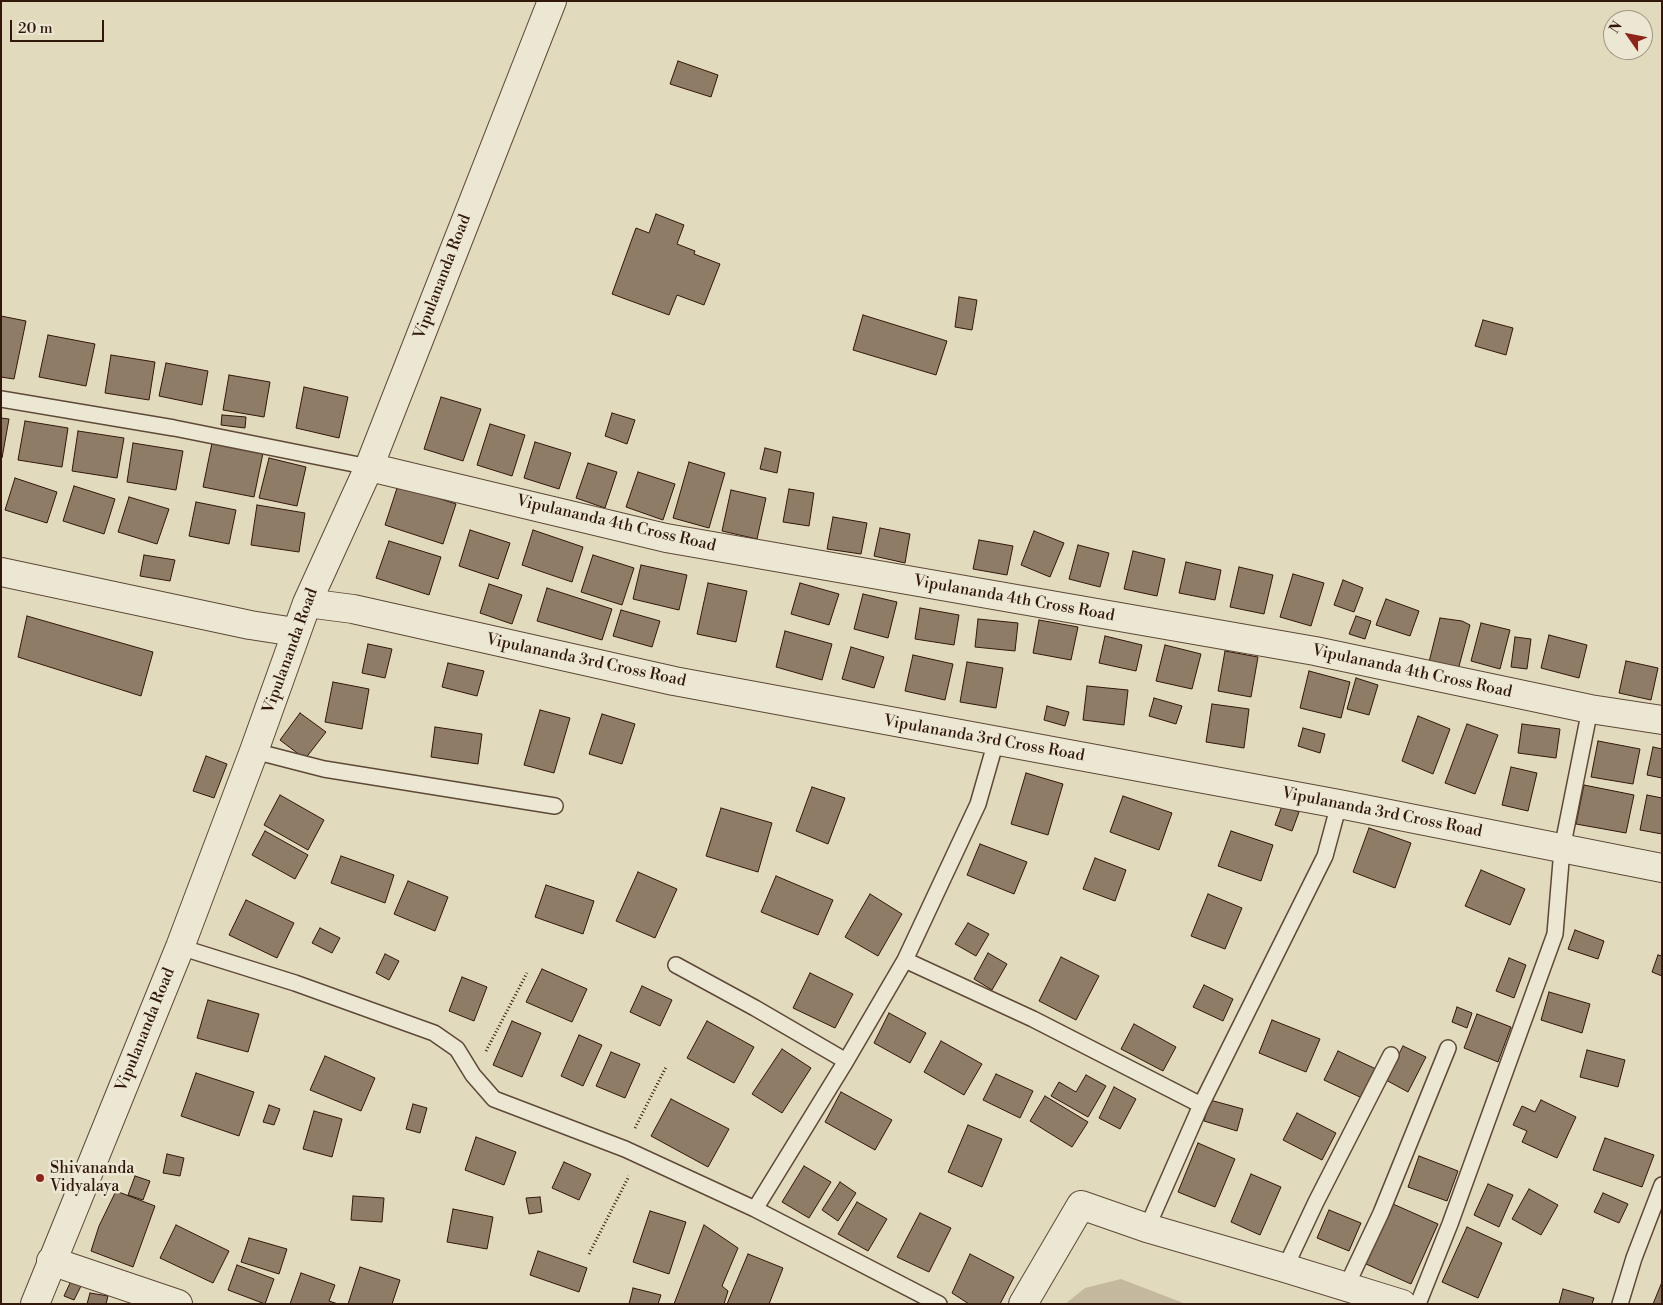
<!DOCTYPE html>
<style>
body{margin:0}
#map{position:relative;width:1663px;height:1305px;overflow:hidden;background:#e2dabc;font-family:"Libre Bodoni",serif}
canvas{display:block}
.frame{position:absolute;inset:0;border:2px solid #32170b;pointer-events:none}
.north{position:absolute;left:1603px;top:10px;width:50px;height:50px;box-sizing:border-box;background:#ece7d3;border:1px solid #a29483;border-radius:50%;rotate:303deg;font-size:14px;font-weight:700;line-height:20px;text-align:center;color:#32170b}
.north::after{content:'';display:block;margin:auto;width:18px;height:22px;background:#8f2418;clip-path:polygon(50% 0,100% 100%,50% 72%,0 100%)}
.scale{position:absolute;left:10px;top:20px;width:94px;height:22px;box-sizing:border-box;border:2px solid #32170b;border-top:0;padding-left:6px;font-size:15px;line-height:18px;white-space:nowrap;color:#32170b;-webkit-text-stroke:4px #ece7d3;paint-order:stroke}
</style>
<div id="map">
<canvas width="1663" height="1305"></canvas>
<div class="frame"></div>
<div class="north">N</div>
<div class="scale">20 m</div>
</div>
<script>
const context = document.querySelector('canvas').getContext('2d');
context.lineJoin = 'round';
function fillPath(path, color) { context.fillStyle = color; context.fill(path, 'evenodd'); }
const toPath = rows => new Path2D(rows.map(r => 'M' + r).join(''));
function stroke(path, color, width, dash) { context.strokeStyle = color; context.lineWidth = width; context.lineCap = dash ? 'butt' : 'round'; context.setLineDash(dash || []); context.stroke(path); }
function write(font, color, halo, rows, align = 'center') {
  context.font = font + ' "Libre Bodoni",serif'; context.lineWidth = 5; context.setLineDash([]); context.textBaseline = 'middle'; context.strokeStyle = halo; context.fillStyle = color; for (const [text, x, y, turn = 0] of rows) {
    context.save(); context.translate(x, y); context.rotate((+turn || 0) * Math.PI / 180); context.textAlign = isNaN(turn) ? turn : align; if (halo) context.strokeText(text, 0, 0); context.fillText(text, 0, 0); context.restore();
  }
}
fillPath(toPath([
 [1121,1279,1186,1304,1065,1304,1085,1288]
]), '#c4b99e');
const building = toPath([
 [678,61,718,75,711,97,670,84,678,61],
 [656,214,684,225,677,244,695,251,694,254,720,264,704,305,677,295,669,315,612,294,636,228,649,233,656,214],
 [959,297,977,300,972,330,955,327,959,297],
 [863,315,947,341,936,375,853,350,863,315],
 [1,316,26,321,14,379,1,377,1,316],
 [1483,320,1513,328,1506,355,1475,346,1483,320],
 [48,335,95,344,86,386,39,377,48,335],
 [111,355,155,362,149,400,105,393,111,355],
 [166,363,208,371,202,405,159,396,166,363],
 [229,375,270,382,264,417,223,410,229,375],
 [304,387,348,397,339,438,296,428,304,387],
 [441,397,481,409,463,461,424,449,441,397],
 [612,413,635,420,627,444,605,436,612,413],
 [222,415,246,417,245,428,221,425,222,415],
 [1,418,9,419,2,458,1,458,1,418],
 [25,421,68,428,62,467,18,460,25,421],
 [490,424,525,435,512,476,477,465,490,424],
 [78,431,124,438,117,478,72,471,78,431],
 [535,442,571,453,559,489,524,478,535,442],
 [133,443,183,451,176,490,127,482,133,443],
 [212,443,263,453,254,497,203,487,212,443],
 [765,448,781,452,777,473,760,469,765,448],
 [269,458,306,467,297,506,259,498,269,458],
 [689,462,725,473,709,528,673,518,689,462],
 [588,463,617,472,605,508,576,498,588,463],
 [638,472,675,484,663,520,626,507,638,472],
 [15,478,57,492,47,523,5,510,15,478],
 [398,485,456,504,443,544,385,525,398,485],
 [74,486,115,499,104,534,63,521,74,486],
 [789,489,814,493,809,526,783,522,789,489],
 [731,490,766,498,757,539,722,531,731,490],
 [129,497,169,509,157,544,118,532,129,497],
 [196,502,236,510,229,544,189,536,196,502],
 [257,505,305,513,299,552,251,545,257,505],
 [833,517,867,523,861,554,827,549,833,517],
 [880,528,910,534,905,563,874,556,880,528],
 [470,530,510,543,498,579,459,566,470,530],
 [533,530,583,547,572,582,522,565,533,530],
 [1034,531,1064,543,1050,577,1021,565,1034,531],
 [979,540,1013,546,1007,575,973,569,979,540],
 [389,541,441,557,429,595,376,578,389,541],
 [1078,545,1109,553,1100,587,1069,579,1078,545],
 [1133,551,1165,559,1157,596,1124,589,1133,551],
 [144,555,175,560,170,581,140,576,144,555],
 [593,555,634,568,622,605,581,592,593,555],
 [1186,562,1221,570,1215,600,1179,593,1186,562],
 [641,565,687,575,679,610,633,599,641,565],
 [1239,567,1273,575,1264,614,1230,607,1239,567],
 [1293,574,1324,583,1311,626,1280,617,1293,574],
 [1343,580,1363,588,1354,612,1334,605,1343,580],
 [708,583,747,591,736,642,697,634,708,583],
 [800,583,839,594,829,625,791,614,800,583],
 [489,584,522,595,512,624,480,613,489,584],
 [547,588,612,609,602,640,537,621,547,588],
 [863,594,897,602,888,638,854,629,863,594],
 [1386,599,1419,611,1410,636,1376,625,1386,599],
 [920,608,959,615,954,645,915,639,920,608],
 [621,610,660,621,652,647,613,636,621,610],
 [27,616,153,652,141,696,18,657,27,616],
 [1356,616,1371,621,1365,639,1349,634,1356,616],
 [1440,618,1462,621,1470,625,1458,670,1429,662,1440,618],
 [978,619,1018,623,1015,651,975,647,978,619],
 [1039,620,1078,627,1071,660,1033,653,1039,620],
 [1481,623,1510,630,1500,669,1471,661,1481,623],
 [785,631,832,644,822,680,776,667,785,631],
 [1549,635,1587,645,1579,678,1541,668,1549,635],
 [1105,636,1142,645,1136,671,1099,663,1105,636],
 [1515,637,1531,639,1527,669,1511,667,1515,637],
 [368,644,392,649,385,678,362,673,368,644],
 [1165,645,1201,654,1192,689,1156,681,1165,645],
 [851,647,884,657,874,688,842,679,851,647],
 [1225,651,1258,657,1251,697,1218,691,1225,651],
 [913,655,953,664,945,700,905,691,913,655],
 [1626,661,1658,668,1651,700,1619,693,1626,661],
 [967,662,1003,668,996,708,960,702,967,662],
 [448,663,484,671,477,696,442,687,448,663],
 [1309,671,1350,682,1341,718,1300,708,1309,671],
 [1356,678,1378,685,1369,715,1347,709,1356,678],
 [333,682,369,689,362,729,325,722,333,682],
 [1087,686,1128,690,1124,725,1083,720,1087,686],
 [1154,698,1182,706,1176,724,1149,716,1154,698],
 [1212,704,1249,709,1244,748,1206,742,1212,704],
 [1047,706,1069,712,1065,726,1044,720,1047,706],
 [540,710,570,718,554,773,524,765,540,710],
 [300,713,326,732,305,759,280,740,300,713],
 [602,714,635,724,622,764,589,754,602,714],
 [1418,716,1450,729,1433,774,1402,761,1418,716],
 [1467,724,1498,735,1475,794,1445,783,1467,724],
 [1522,724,1560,729,1556,758,1518,753,1522,724],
 [435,727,482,734,478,764,431,757,435,727],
 [1303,728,1325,734,1320,753,1298,746,1303,728],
 [1598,741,1640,749,1633,784,1591,777,1598,741],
 [1653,747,1662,749,1662,778,1647,775,1653,747],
 [206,756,227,764,214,798,193,791,206,756],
 [1511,767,1537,773,1528,811,1502,805,1511,767],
 [1026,773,1063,784,1048,835,1011,824,1026,773],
 [1584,785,1634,795,1626,833,1576,824,1584,785],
 [812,787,845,798,828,844,796,831,812,787],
 [280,795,324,820,308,850,264,825,280,795],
 [1647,795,1662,798,1662,834,1640,830,1647,795],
 [1123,796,1172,813,1159,850,1110,832,1123,796],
 [1282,806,1299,812,1292,831,1275,825,1282,806],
 [721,808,772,823,758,872,706,856,721,808],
 [1369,828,1411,843,1395,888,1353,872,1369,828],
 [265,831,308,855,295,879,252,855,265,831],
 [1231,831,1273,845,1261,881,1218,866,1231,831],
 [980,844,1027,862,1014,894,967,875,980,844],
 [341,856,394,875,385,903,331,883,341,856],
 [1095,858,1126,870,1115,901,1083,889,1095,858],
 [1481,870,1525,889,1510,925,1465,906,1481,870],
 [638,872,677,889,655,938,616,921,638,872],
 [776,876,833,900,818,935,761,912,776,876],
 [408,881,448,897,435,931,394,914,408,881],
 [546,885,594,901,583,934,535,917,546,885],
 [870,894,902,914,878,956,845,937,870,894],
 [1208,894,1242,908,1225,949,1191,936,1208,894],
 [246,900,294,923,277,958,229,935,246,900],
 [968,923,989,934,976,956,955,944,968,923],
 [320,928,340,938,332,953,312,943,320,928],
 [1575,930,1604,941,1598,959,1568,949,1575,930],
 [988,953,1007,964,992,990,974,979,988,953],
 [385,954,399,961,389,980,376,973,385,954],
 [1658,955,1662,956,1662,976,1652,972,1658,955],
 [1061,957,1099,976,1076,1020,1039,1001,1061,957],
 [1509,958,1526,965,1514,998,1496,991,1509,958],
 [542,969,587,989,572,1022,526,1002,542,969],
 [810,973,853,994,835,1028,793,1008,810,973],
 [462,977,487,987,474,1021,449,1011,462,977],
 [1204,985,1233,999,1223,1021,1193,1007,1204,985],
 [642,986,672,1000,660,1026,630,1012,642,986],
 [1549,992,1590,1004,1582,1033,1541,1020,1549,992],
 [208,1000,259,1014,248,1052,197,1038,208,1000],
 [1457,1007,1472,1013,1467,1028,1452,1022,1457,1007],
 [889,1013,926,1033,910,1063,874,1043,889,1013],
 [1477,1014,1511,1027,1498,1062,1464,1048,1477,1014],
 [1272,1020,1320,1039,1306,1072,1259,1053,1272,1020],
 [512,1021,541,1033,522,1077,493,1065,512,1021],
 [707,1021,754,1047,734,1083,687,1058,707,1021],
 [1134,1024,1176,1047,1163,1071,1121,1049,1134,1024],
 [579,1035,602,1045,583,1086,561,1076,579,1035],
 [941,1041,982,1064,964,1095,924,1072,941,1041],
 [1403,1046,1426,1057,1408,1092,1386,1080,1403,1046],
 [782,1049,811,1068,782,1113,752,1094,782,1049],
 [1587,1050,1625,1060,1618,1087,1580,1077,1587,1050],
 [1338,1051,1376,1069,1362,1098,1324,1080,1338,1051],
 [611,1052,640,1064,625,1098,596,1086,611,1052],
 [325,1056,375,1078,361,1111,310,1090,325,1056],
 [196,1073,254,1092,239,1136,181,1116,196,1073],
 [996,1074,1033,1091,1020,1118,983,1100,996,1074],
 [1086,1075,1106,1086,1088,1117,1051,1096,1059,1082,1076,1092,1086,1075],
 [1114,1087,1136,1099,1120,1129,1099,1118,1114,1087],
 [841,1092,892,1120,875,1150,825,1122,841,1092],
 [1045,1096,1088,1122,1072,1147,1030,1121,1045,1096],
 [671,1099,729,1129,708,1167,651,1136,671,1099],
 [1210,1100,1243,1109,1237,1131,1204,1121,1210,1100],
 [1541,1100,1576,1117,1557,1158,1522,1142,1527,1131,1513,1125,1522,1106,1535,1112,1541,1100],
 [413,1104,427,1108,420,1133,406,1129,413,1104],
 [269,1105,280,1109,274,1125,263,1122,269,1105],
 [314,1111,342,1119,332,1157,303,1149,314,1111],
 [1297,1113,1336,1133,1322,1160,1283,1140,1297,1113],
 [968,1125,1002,1139,982,1187,948,1172,968,1125],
 [476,1137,516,1152,504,1185,465,1170,476,1137],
 [1605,1138,1654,1155,1642,1187,1593,1170,1605,1138],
 [1198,1143,1235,1159,1215,1207,1178,1192,1198,1143],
 [167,1154,184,1158,180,1176,163,1173,167,1154],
 [1419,1156,1458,1171,1447,1201,1408,1187,1419,1156],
 [564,1162,591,1174,579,1200,552,1188,564,1162],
 [804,1166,831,1182,809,1218,782,1202,804,1166],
 [1251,1174,1281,1187,1260,1235,1231,1222,1251,1174],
 [135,1176,150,1181,143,1200,128,1195,135,1176],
 [840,1182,856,1193,838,1221,822,1210,840,1182],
 [1488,1184,1513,1195,1499,1227,1474,1215,1488,1184],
 [1529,1189,1558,1205,1541,1235,1512,1219,1529,1189],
 [116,1191,155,1206,133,1267,91,1251,99,1226,116,1191],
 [1603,1193,1628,1204,1619,1223,1594,1212,1603,1193],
 [353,1196,384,1198,382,1222,351,1220,353,1196],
 [540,1197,542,1212,529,1214,526,1198,540,1197],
 [857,1202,887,1219,868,1251,838,1234,857,1202],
 [1393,1204,1438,1224,1411,1284,1366,1264,1393,1204],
 [453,1209,493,1217,487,1249,447,1242,453,1209],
 [1329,1210,1361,1223,1349,1251,1317,1238,1329,1210],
 [650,1211,686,1222,669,1274,633,1262,650,1211],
 [920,1213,951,1228,929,1272,897,1257,920,1213],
 [176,1225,229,1251,213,1283,160,1258,176,1225],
 [704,1225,738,1248,722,1286,728,1291,724,1304,674,1304,704,1225],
 [1467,1227,1502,1243,1478,1298,1442,1282,1467,1227],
 [249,1238,287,1249,279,1274,241,1262,249,1238],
 [538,1251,587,1268,579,1292,530,1275,538,1251],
 [748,1254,783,1268,769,1304,727,1304,748,1254],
 [970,1254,1014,1277,1000,1304,969,1304,952,1293,970,1254],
 [237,1265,274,1279,265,1304,228,1290,237,1265],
 [360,1267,400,1280,392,1304,348,1304,360,1267],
 [301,1273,335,1285,329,1301,338,1304,290,1304,301,1273],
 [71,1281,81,1286,74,1300,64,1296,71,1281],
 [1662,1282,1662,1304,1653,1304,1662,1282],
 [633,1288,661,1295,658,1304,629,1304,633,1288],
 [1563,1289,1594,1298,1592,1304,1559,1304,1563,1289],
 [90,1293,108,1296,106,1304,87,1304,90,1293]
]);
fillPath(building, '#8e7c67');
stroke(building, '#32170b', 1);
const lane = toPath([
 [1,399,174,428,369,467],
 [254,751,324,769,555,806],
 [180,947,295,983,434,1033,457,1049,473,1075,494,1099,625,1149,755,1209,939,1304],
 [905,960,1033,1019,1201,1105],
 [676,965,755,1008,846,1061],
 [755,1209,846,1061,905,960,978,804,996,741],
 [1147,1228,1201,1105,1325,856,1339,804],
 [1285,1268,1316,1202,1391,1055],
 [1346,1287,1381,1213,1448,1048],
 [1418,1304,1450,1224,1555,934,1562,849,1590,709],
 [1620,1304,1634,1258,1662,1185]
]);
const street = toPath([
 [369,467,666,538,1315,651,1590,709,1662,720],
 [1,572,250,625,295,632],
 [307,603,353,609,674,681,1339,804,1662,868],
 [51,1261,178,1304],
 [35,1304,180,947,254,751,307,603,369,467,552,1],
 [1023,1304,1081,1205,1147,1228,1285,1268,1402,1304]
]);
stroke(lane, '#5e4837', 18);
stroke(street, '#5e4837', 30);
stroke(toPath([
 [486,1051,527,973],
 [635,1128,666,1067],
 [589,1254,629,1176]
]), '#32170b', 3, [1, 2.5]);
stroke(lane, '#ece7d3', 15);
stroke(street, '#ece7d3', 28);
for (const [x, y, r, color] of [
 [40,1178,5,"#8f2418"]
]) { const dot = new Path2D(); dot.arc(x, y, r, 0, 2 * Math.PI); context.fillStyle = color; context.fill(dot); stroke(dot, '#ece7d3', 2); }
write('16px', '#32170b', '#ece7d3', [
 ["Vipulananda Road",443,277,-69],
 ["Vipulananda 4th Cross Road",616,524,13],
 ["Vipulananda 4th Cross Road",1014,599,10],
 ["Vipulananda Road",291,651,-70],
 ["Vipulananda 3rd Cross Road",586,661,12],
 ["Vipulananda 4th Cross Road",1412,672,12],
 ["Vipulananda 3rd Cross Road",984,739,10],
 ["Vipulananda 3rd Cross Road",1382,813,11],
 ["Vipulananda Road",146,1030,-68]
]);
write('16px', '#32170b', '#ece7d3', [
 ["Shivananda",50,1169],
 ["Vidyalaya",50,1187]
], 'left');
</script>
